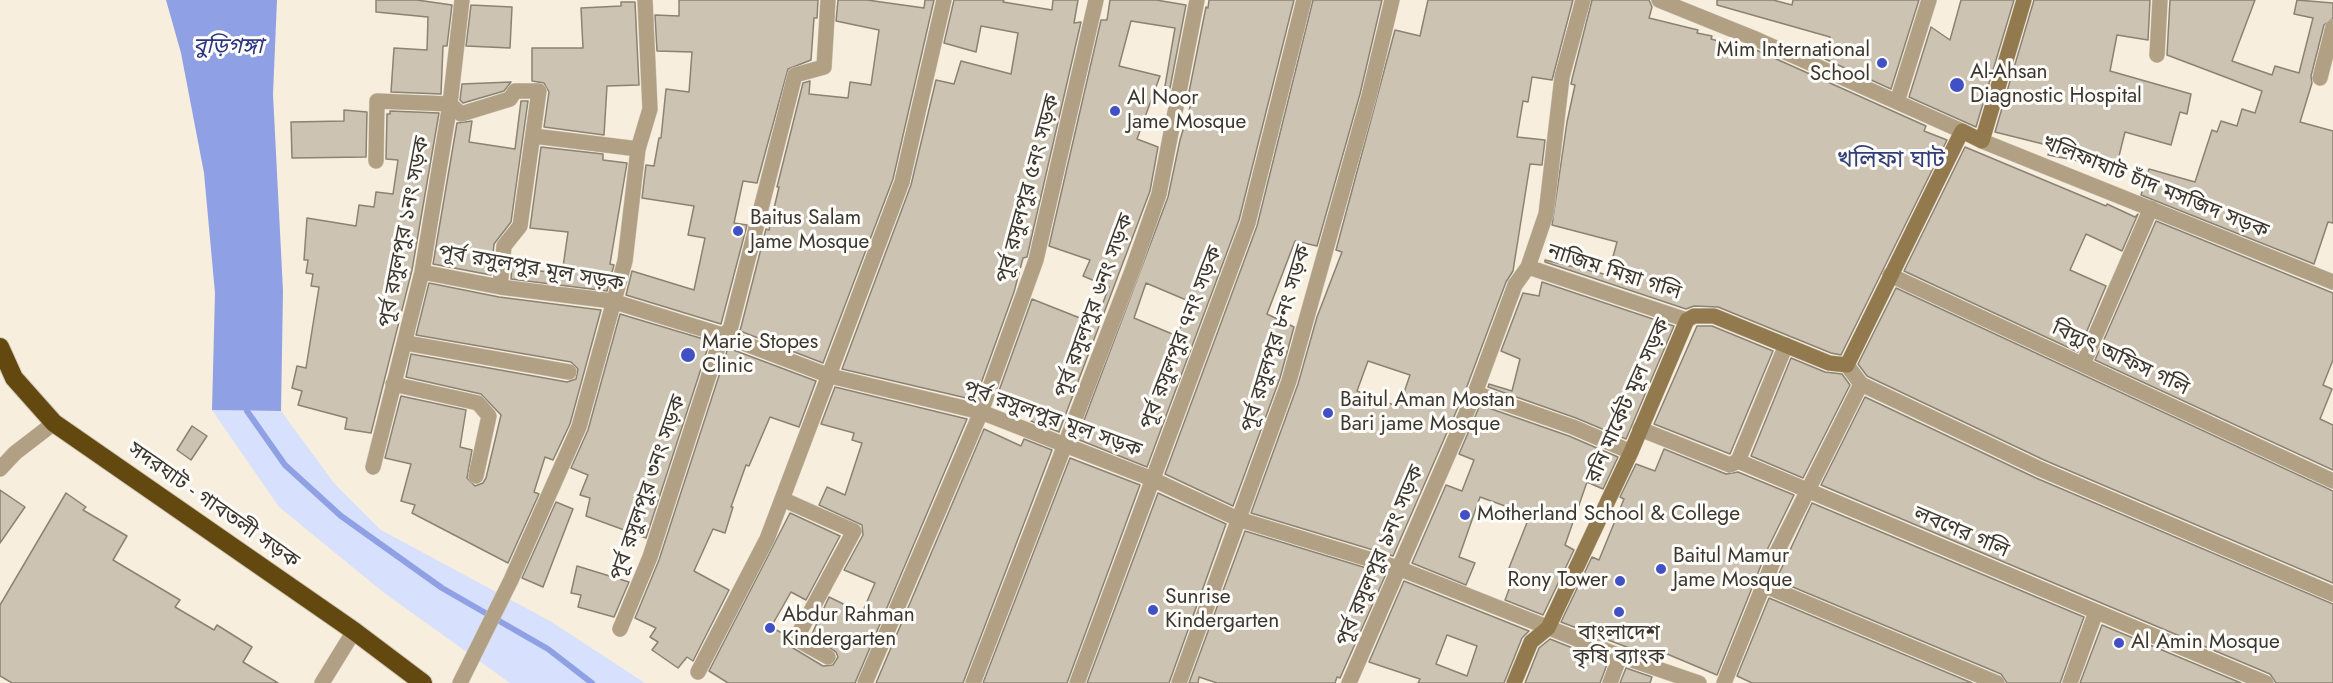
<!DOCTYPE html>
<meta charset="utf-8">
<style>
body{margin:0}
canvas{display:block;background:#f7eedd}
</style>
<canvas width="2333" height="683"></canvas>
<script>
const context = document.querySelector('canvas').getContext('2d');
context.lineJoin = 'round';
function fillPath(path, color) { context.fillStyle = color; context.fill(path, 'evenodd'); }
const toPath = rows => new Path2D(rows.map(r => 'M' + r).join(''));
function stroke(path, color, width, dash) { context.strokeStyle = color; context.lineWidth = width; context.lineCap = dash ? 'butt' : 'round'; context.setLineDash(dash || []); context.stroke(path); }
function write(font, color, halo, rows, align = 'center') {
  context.font = font + ' Jost,"Noto Sans Bengali",sans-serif'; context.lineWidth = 6; context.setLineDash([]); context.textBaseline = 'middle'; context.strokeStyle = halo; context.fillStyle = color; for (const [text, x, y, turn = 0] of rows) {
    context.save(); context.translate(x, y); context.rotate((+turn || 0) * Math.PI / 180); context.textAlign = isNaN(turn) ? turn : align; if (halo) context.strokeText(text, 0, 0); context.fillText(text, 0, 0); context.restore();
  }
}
fillPath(toPath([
 [212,410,281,411,334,483,381,530,550,621,645,683,510,683,383,592,279,507]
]), '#d7e0fc');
fillPath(toPath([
 [166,0,277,0,273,94,283,291,281,411,212,410,215,293,204,173,181,53]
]), '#8fa1e4');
stroke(toPath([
 [247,411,285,465,341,516,442,588,548,649,592,683]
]), '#8fa1e4', 6);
const building = toPath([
 [376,0,417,0,452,5,447,46,443,46,441,94,391,92,394,48,427,50,428,17,376,12,376,0],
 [679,0,818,0,817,18,814,18,811,60,788,69,757,183,743,181,734,223,747,225,721,324,626,295,632,271,694,290,705,238,688,235,694,206,642,198,646,165,654,166,659,138,661,138,666,89,689,92,692,52,657,51,655,15,679,16,679,0],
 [838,0,867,0,924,8,925,0,934,0,893,179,823,363,740,331,766,229,769,230,779,187,777,187,803,83,810,81,809,94,848,98,850,82,871,85,879,30,836,21,838,0],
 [954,0,1004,0,1003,2,1052,10,1053,0,1078,0,1074,23,1081,22,1027,257,1023,258,1014,292,975,400,842,369,911,185,936,80,954,84,961,61,1011,74,1018,33,981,26,976,52,944,43,954,0],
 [1110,0,1156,0,1186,5,1170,88,1165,86,1175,28,1131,21,1119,66,1160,76,1137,139,1158,147,1150,191,1059,432,1031,421,1034,413,996,399,1032,299,1095,324,1109,287,1083,276,1090,260,1049,246,1101,20,1107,20,1110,0],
 [1209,0,1294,0,1239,220,1147,467,1077,439,1168,197,1180,140,1194,94,1189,92,1206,7,1208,8,1209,0],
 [1146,283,1191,302,1177,336,1134,318,1146,283],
 [1313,0,1382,0,1360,94,1317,246,1295,241,1267,314,1294,327,1280,378,1233,506,1165,474,1257,226,1313,0],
 [1428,0,1573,0,1552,80,1532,77,1528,102,1523,101,1517,137,1545,140,1542,165,1530,164,1513,271,1506,282,1466,389,1393,556,1251,513,1298,384,1317,317,1342,252,1336,250,1395,30,1420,36,1428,0],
 [1368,361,1410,375,1399,407,1357,391,1368,361],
 [1592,0,1649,0,1652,7,1649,18,1698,30,1697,33,1712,36,1711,39,1741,47,1742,44,1754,49,1926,126,1924,131,1947,140,1841,355,1831,353,1718,307,1694,306,1686,309,1545,262,1545,260,1608,275,1617,242,1552,225,1567,122,1575,85,1571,84,1572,79,1592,0],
 [1717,0,1773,0,1792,5,1793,0,1919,0,1891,89,1825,59,1830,37,1717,5,1717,0],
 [1961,0,2014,0,1976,127,1909,97,1931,27,1950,40,1961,0],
 [2034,0,2150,0,2148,40,2117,35,2110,71,2191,94,2187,114,2180,112,2171,145,2125,132,2116,168,2048,155,2051,146,1995,132,2034,0],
 [2170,0,2255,0,2232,61,2272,75,2275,66,2299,73,2313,18,2294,14,2297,0,2333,3,2333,18,2324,25,2311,76,2312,83,2300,122,2333,131,2333,223,2328,222,2314,264,2141,195,2149,169,2195,182,2212,130,2217,132,2221,121,2237,126,2242,109,2255,113,2262,91,2167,55,2170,0],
 [621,2,635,2,639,85,607,86,604,135,544,127,549,92,544,83,532,81,532,48,583,48,581,8,621,6,621,2],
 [471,5,512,7,510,48,466,46,471,5],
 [511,82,504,91,463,103,460,100,462,84,511,82],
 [521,101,528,101,511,222,494,244,491,275,433,264,457,123,472,121,469,142,515,149,521,101],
 [344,110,367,112,366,157,292,158,291,122,344,121,344,110],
 [390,111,439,113,412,270,371,433,345,429,347,418,298,405,302,391,292,388,297,366,306,368,319,287,311,286,313,274,306,273,308,260,304,260,307,218,356,226,359,205,374,207,376,192,393,194,398,160,386,159,387,114,390,114,390,111],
 [541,147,603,154,603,160,627,163,610,264,614,265,607,291,511,279,512,267,562,274,568,232,530,228,541,147],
 [1965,147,2106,206,2107,204,2135,217,2138,214,2122,251,2086,234,2070,270,2106,286,2078,352,1904,271,1965,147],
 [2156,221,2333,293,2333,360,2323,385,2332,389,2320,419,2333,425,2333,470,2095,360,2156,221],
 [1542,282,1674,326,1626,439,1576,418,1488,387,1489,384,1512,391,1520,359,1501,351,1523,293,1539,296,1542,282],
 [429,283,499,297,601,310,570,424,553,460,545,457,534,492,539,494,508,563,412,513,415,505,401,501,411,464,385,458,401,396,466,410,460,447,472,450,467,478,475,486,483,483,486,478,501,415,481,394,406,377,411,354,567,382,576,379,578,369,571,362,416,335,429,283],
 [1896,288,2333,491,2333,583,2044,460,1867,376,1858,364,1896,288],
 [620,314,710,341,646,538,586,516,590,498,580,495,588,475,571,468,588,430,620,314],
 [1697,326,1712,326,1773,351,1730,454,1654,424,1697,326],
 [728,348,816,381,799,427,770,417,749,466,746,465,731,507,733,507,725,533,713,529,694,571,729,590,693,661,687,657,678,668,652,650,658,642,650,637,656,628,635,618,659,560,728,348],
 [1791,358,1825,372,1842,374,1850,385,1803,478,1751,456,1791,358],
 [835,387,967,419,855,683,728,683,709,671,790,513,840,536,806,600,791,592,771,627,789,637,793,648,823,666,833,665,838,657,836,652,811,636,829,597,862,613,875,583,844,570,863,535,862,525,819,505,827,487,845,495,862,443,852,440,854,433,821,424,835,387],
 [1865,397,2036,478,2333,604,2333,683,2276,683,2270,674,1821,485,1865,397],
 [1480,405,1569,436,1618,457,1603,489,1587,482,1565,545,1574,550,1543,615,1505,600,1516,571,1509,568,1530,515,1480,497,1459,557,1475,563,1466,585,1412,563,1446,485,1462,491,1474,460,1459,454,1480,405],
 [192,426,207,436,191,460,177,450,192,426],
 [984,429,1021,446,1024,439,1052,450,963,683,876,683,984,429],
 [1664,449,1726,474,1738,472,1794,495,1768,548,1717,675,1660,651,1658,659,1561,622,1592,557,1599,560,1624,499,1620,497,1636,464,1655,471,1664,449],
 [1070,458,1140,485,1067,683,983,683,1070,458],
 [0,490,25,507,0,543,0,490],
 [66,493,86,507,83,510,127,536,113,560,180,600,175,607,214,630,217,625,252,647,243,662,278,683,12,683,0,676,0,605,66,493],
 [1158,493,1226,524,1169,683,1087,683,1158,493],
 [556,502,573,509,543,587,522,578,556,502],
 [1812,503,2084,617,2060,683,2007,683,2001,674,1776,580,1812,503],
 [1245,531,1386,574,1340,678,1337,677,1335,683,1217,683,1199,677,1198,683,1189,683,1245,531],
 [577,566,629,582,614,617,578,607,581,595,571,593,577,566],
 [1404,581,1529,631,1522,638,1504,683,1418,683,1420,679,1369,662,1404,581],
 [1447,635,1477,646,1467,676,1436,664,1447,635],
 [1769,598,1972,683,1752,683,1737,676,1769,598],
 [2102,625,2241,683,2080,683,2102,625],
 [1550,639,1608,662,1600,683,1525,683,1539,648,1550,639],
 [1626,668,1652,677,1650,683,1620,683,1626,668]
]);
fillPath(building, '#ccc3b3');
stroke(building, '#8a8273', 1.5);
const street = toPath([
 [1659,0,1758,40,1962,131],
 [2157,55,2160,0],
 [2320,78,2333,27],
 [1897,102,1929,0],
 [534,136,638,149],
 [1982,141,2333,282],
 [376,161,377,101,450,104,461,114,510,99,515,91,539,91,520,226,504,246,500,287],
 [1528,267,1687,320],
 [422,272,500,287,612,301,722,335,830,376,981,412,1152,479,1238,519,1398,568,1620,656,1699,683],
 [1890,275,2333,481],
 [406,343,569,372],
 [2083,364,2151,208],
 [1847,365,1861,384,2040,469,2333,594],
 [393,384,478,403,489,416,476,476],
 [1475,393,1573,427,1631,452],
 [1640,429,1730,465,1738,461,2266,683],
 [1738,461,1786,345],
 [373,467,422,272,450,104,462,0],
 [0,469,15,453,54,423],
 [782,499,854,531,799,633,799,640,803,643,828,657],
 [1763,585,1997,683],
 [620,629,650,557,722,335,730,330,795,75,824,67,828,0],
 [698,672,767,539,902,182,944,0],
 [322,683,354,631],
 [460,683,511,580,579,427,625,261,638,149,650,109,645,0],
 [865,683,981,412,1036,260,1096,0],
 [973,683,1132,271,1159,194,1197,0],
 [1077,683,1248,223,1304,0],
 [1179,683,1289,381,1369,96,1392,0],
 [1349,683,1475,393,1515,285,1528,267,1546,214,1562,77,1583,0],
 [1610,683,1620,656],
 [1724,683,1777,552,1861,384],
 [2070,683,2096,612]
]);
const secondary = toPath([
 [1514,683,1531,642,1548,628,1631,452,1687,320,1694,316,1714,316,1829,363,1847,365,1962,131,1982,141,2024,0]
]);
const highway = toPath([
 [0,347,14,378,54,423,354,631,423,683]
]);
stroke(street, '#d1c9ba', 16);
stroke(secondary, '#d1c9ba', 16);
stroke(highway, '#d1c9ba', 20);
stroke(street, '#b1a083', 15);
stroke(secondary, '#927a4e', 15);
stroke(highway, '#63490f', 18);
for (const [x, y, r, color] of [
 [1882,63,6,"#4150c4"],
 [1957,85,8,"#4150c4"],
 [1115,111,6,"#4150c4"],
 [738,231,6,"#4150c4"],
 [688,355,8,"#4150c4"],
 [1328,413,6,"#4150c4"],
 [1465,515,6,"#4150c4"],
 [1661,569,6,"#4150c4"],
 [1620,581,6,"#4150c4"],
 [1153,610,6,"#4150c4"],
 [1619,612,6,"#4150c4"],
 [770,628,6,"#4150c4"],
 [2119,643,6,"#4150c4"]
]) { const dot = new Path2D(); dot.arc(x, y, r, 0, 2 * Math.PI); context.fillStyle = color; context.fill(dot); stroke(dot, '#fefcf8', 2); }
write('21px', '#3a3730', '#fefcf8', [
 ["Mim International",1870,51,"right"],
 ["School",1870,75,"right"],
 ["Al-Ahsan",1970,73],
 ["Diagnostic Hospital",1970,97],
 ["Al Noor",1127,99],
 ["Jame Mosque",1127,123],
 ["Baitus Salam",750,219],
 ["Jame Mosque",750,243],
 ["Marie Stopes",702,343],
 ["Clinic",702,367],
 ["Baitul Aman Mostan",1340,401],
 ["Bari jame Mosque",1340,425],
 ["Motherland School & College",1477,515],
 ["Baitul Mamur",1673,557],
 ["Jame Mosque",1673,581],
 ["Rony Tower",1608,581,"right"],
 ["Sunrise",1165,598],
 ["Kindergarten",1165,622],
 ["Abdur Rahman",782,616],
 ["Kindergarten",782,640],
 ["বাংলাদেশ",1619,634,"center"],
 ["কৃষি ব্যাংক",1619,658,"center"],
 ["Al Amin Mosque",2131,643]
], 'left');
write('21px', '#3a3730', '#fefcf8', [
 ["খলিফাঘাট চাঁদ মসজিদ সড়ক",2155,188,22],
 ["পূর্ব রসুলপুর ৫নং সড়ক",1029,189,-75],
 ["পূর্ব রসুলপুর ১নং সড়ক",405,232,-79],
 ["পূর্ব রসুলপুর মূল সড়ক",531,269,10],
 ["নাজিম মিয়া গলি",1614,273,18],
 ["পূর্ব রসুলপুর ৬নং সড়ক",1095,306,-70],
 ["পূর্ব রসুলপুর ৭নং সড়ক",1182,338,-69],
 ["পূর্ব রসুলপুর ৮নং সড়ক",1277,339,-73],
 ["বিদ্যুৎ অফিস গলি",2120,359,25],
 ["রনি মার্কেট মূল সড়ক",1629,401,-66],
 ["পূর্ব রসুলপুর মূল সড়ক",1052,420,20],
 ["পূর্ব রসুলপুর ৩নং সড়ক",649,488,-71],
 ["সদরঘাট - গাবতলী সড়ক",213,506,35],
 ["লবণের গলি",1961,533,23],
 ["পূর্ব রসুলপুর ৯নং সড়ক",1381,556,-67]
]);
write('italic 22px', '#293582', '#fefcf8', [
 ["বুড়িগঙ্গা",228,48]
]);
write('24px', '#323f79', '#fefcf8', [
 ["খলিফা ঘাট",1891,161]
]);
</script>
